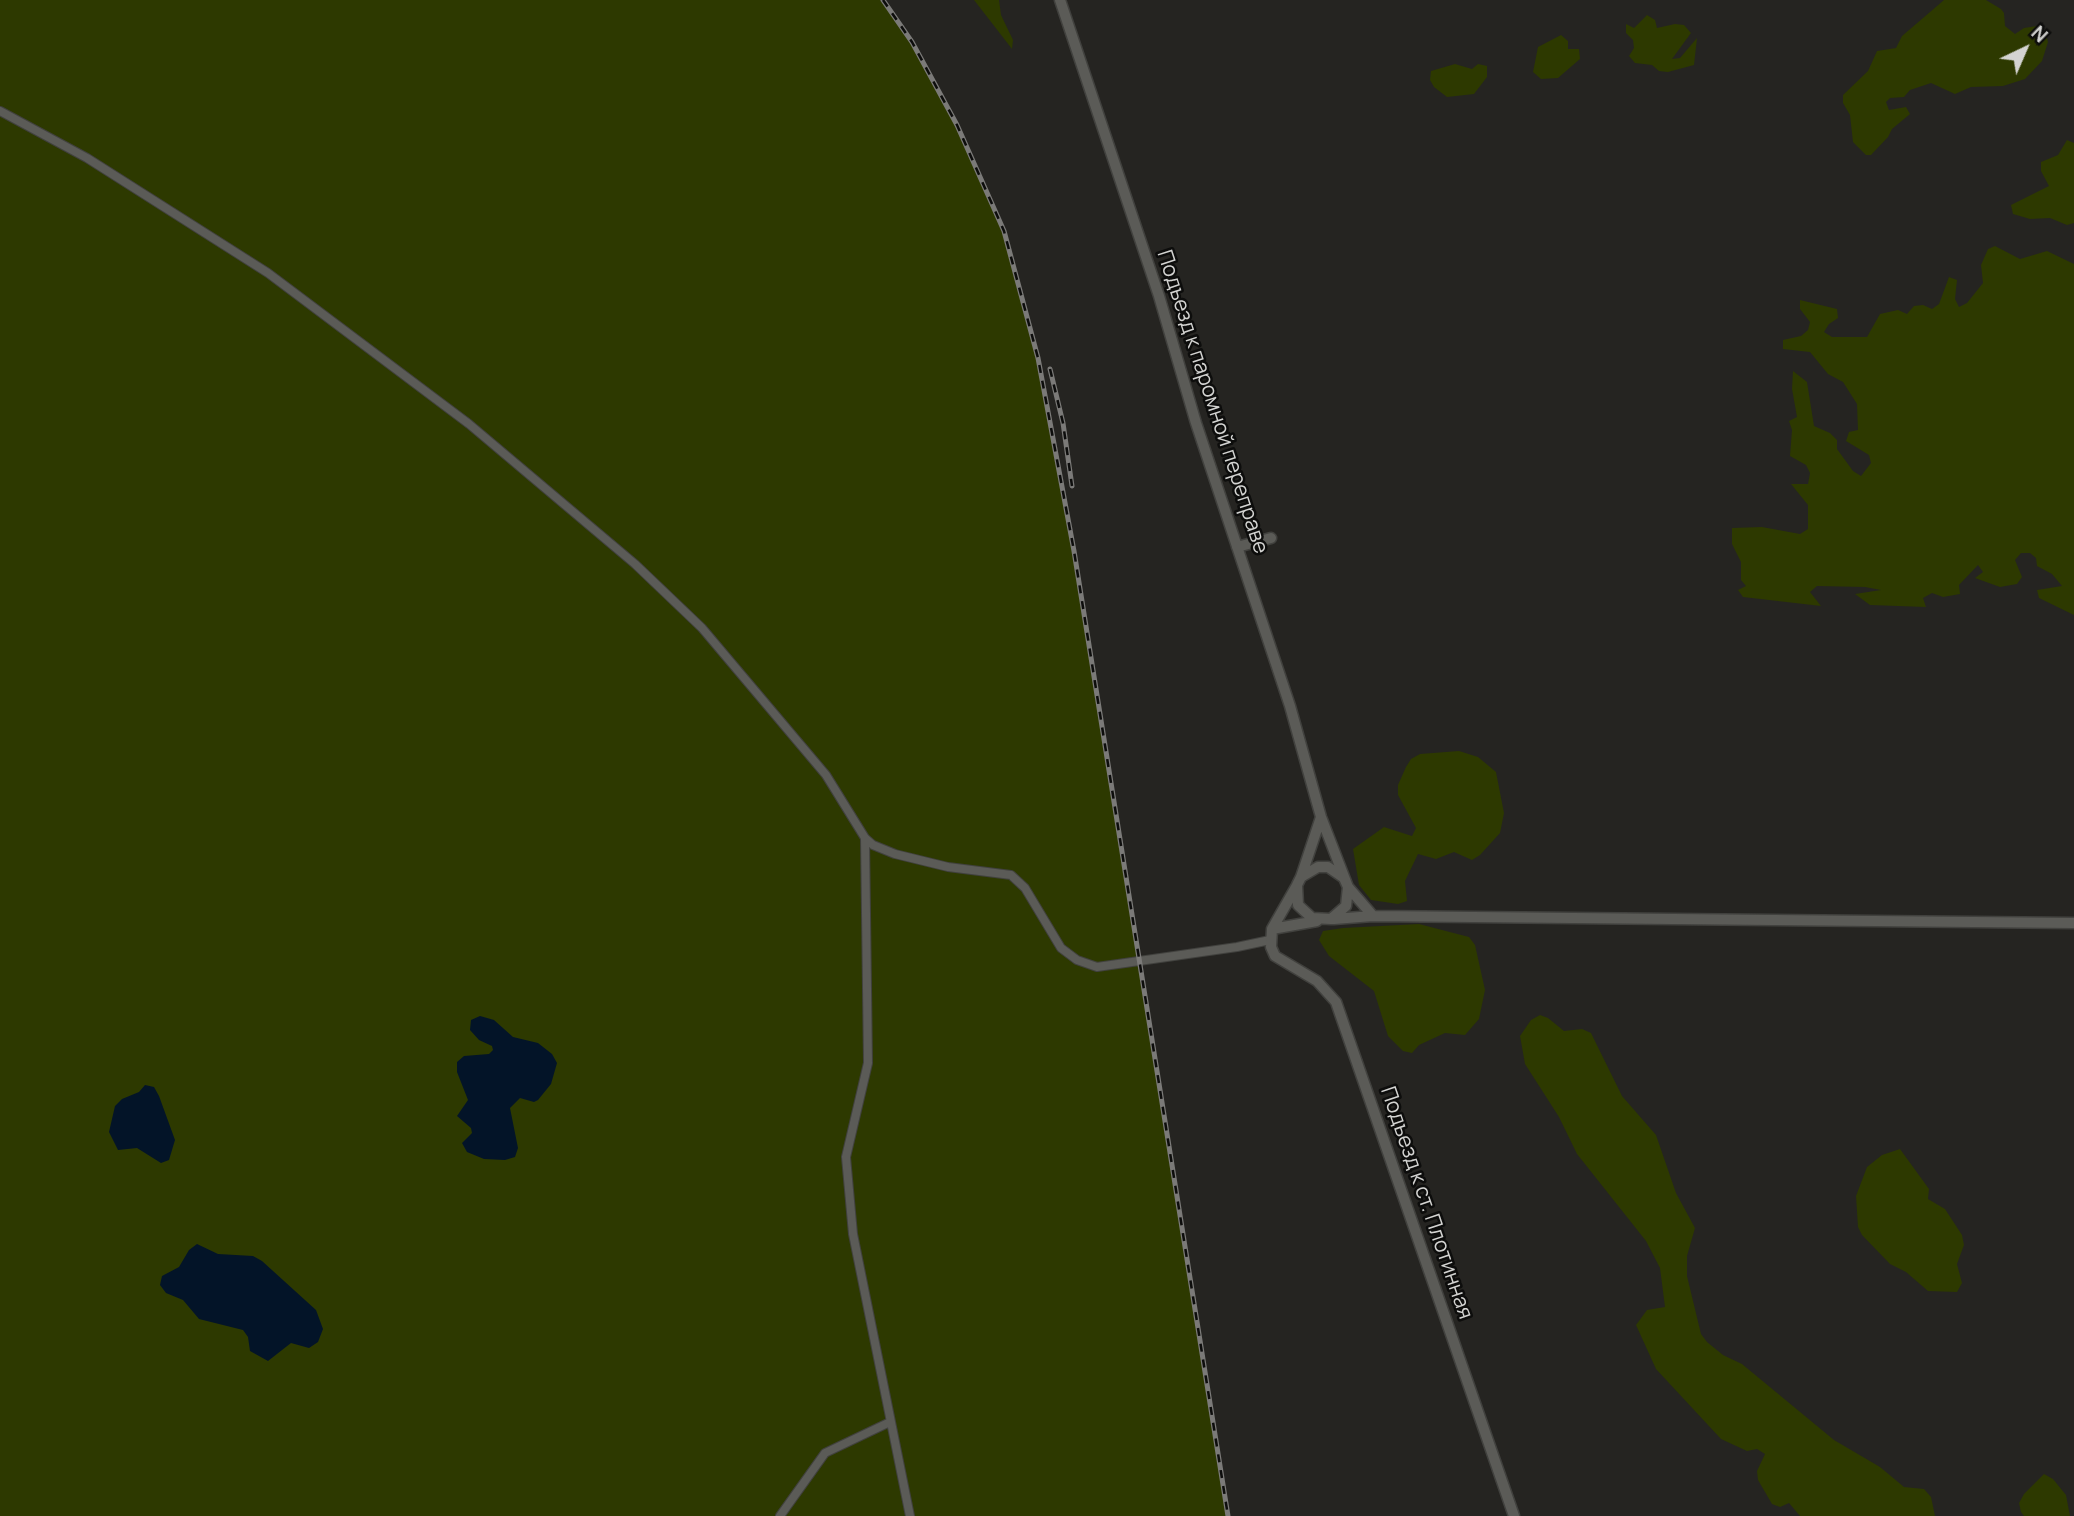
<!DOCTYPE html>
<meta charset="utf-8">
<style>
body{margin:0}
#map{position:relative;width:2074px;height:1516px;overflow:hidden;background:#252421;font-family:Manrope,sans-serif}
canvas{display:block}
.north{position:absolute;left:1990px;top:14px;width:70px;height:70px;-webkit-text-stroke:5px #0d0d0c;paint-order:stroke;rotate:44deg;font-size:19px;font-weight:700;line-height:28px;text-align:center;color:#d4d4d2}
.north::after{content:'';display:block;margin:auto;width:24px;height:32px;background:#d4d4d2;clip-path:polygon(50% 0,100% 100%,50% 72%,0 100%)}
</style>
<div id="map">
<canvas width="2074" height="1516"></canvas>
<div class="north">N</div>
</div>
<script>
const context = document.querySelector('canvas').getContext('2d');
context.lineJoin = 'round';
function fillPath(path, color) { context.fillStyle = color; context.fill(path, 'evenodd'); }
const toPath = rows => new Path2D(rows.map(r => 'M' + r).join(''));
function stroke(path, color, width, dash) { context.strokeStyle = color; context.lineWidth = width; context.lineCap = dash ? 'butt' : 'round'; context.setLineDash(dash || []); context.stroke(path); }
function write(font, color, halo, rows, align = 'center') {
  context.font = font + ' Manrope,sans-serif'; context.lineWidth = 5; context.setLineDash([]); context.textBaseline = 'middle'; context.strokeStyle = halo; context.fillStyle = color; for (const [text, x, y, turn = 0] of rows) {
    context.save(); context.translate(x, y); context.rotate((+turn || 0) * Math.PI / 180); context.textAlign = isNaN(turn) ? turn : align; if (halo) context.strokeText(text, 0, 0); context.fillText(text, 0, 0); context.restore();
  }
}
fillPath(toPath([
 [0,0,883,0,912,42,957,125,1004,231,1038,358,1074,551,1228,1516,0,1516],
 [974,0,999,0,1001,15,1013,40,1012,49],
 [1944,0,1986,0,2001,9,2004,13,2005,26,2015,34,2024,28,2037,26,2045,32,2048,42,2042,61,2025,79,2003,86,1971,87,1955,94,1931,83,1910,90,1904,97,1890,98,1886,102,1889,110,1906,107,1910,114,1892,129,1888,137,1871,155,1866,155,1853,142,1850,115,1843,103,1843,95,1868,71,1877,51,1896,48,1902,36],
 [1647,15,1655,20,1657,28,1675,24,1684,25,1691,33,1672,59,1680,58,1697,38,1694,65,1668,72,1659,71,1652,65,1635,63,1629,56,1634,48,1633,40,1626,33,1626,24,1634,28],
 [1561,35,1568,41,1568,49,1579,49,1580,59,1558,78,1541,79,1533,72,1538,47],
 [1455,64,1472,69,1478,64,1487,66,1487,77,1474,94,1447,97,1434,87,1430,80,1431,71],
 [2067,140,2074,143,2074,223,2067,225,2050,218,2030,219,2013,214,2011,205,2049,186,2041,171,2041,162,2058,155],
 [1995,246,2020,259,2047,251,2074,264,2074,615,2039,598,2037,590,2062,586,2052,574,2037,566,2036,558,2030,553,2021,553,2015,560,2022,577,2017,584,2000,587,1975,578,1983,572,1978,565,1959,585,1960,594,1943,597,1932,593,1923,598,1926,607,1870,605,1855,594,1881,590,1865,587,1817,586,1810,592,1821,606,1743,597,1738,590,1746,586,1741,580,1741,562,1732,544,1732,528,1762,527,1800,534,1808,529,1808,505,1791,484,1808,484,1810,473,1806,465,1790,456,1792,430,1789,421,1797,417,1792,389,1793,371,1807,382,1814,426,1830,433,1837,440,1837,449,1853,471,1861,476,1871,463,1869,455,1846,441,1849,432,1858,430,1857,404,1843,382,1828,374,1810,352,1783,349,1783,340,1801,336,1808,330,1810,322,1800,309,1800,300,1837,309,1838,318,1829,324,1824,332,1832,337,1867,337,1880,314,1898,310,1907,314,1914,306,1923,305,1932,309,1939,304,1949,277,1957,280,1955,299,1959,307,1967,303,1983,283,1981,265,1988,249],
 [1459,751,1478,757,1496,772,1504,813,1500,833,1480,855,1472,860,1454,852,1436,859,1418,854,1405,881,1407,901,1398,904,1371,900,1359,885,1353,849,1384,827,1412,836,1416,828,1398,795,1398,785,1406,767,1411,759,1420,754],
 [1419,924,1469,937,1475,945,1485,990,1479,1019,1465,1035,1445,1033,1419,1045,1412,1053,1403,1051,1388,1036,1374,991,1329,956,1319,940,1323,931,1343,928],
 [1540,1015,1548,1018,1564,1031,1582,1029,1591,1033,1622,1096,1656,1135,1676,1193,1695,1228,1687,1256,1687,1276,1701,1334,1707,1342,1723,1355,1742,1364,1834,1440,1880,1467,1904,1487,1924,1489,1931,1497,1935,1516,1800,1516,1789,1503,1780,1507,1772,1504,1758,1480,1757,1471,1765,1454,1757,1449,1747,1451,1721,1439,1656,1369,1636,1325,1647,1310,1665,1307,1660,1268,1646,1241,1577,1154,1559,1117,1525,1064,1520,1036,1531,1020],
 [1900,1149,1929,1189,1928,1199,1945,1209,1962,1235,1964,1245,1957,1264,1962,1283,1957,1292,1928,1291,1906,1272,1890,1264,1862,1235,1858,1227,1856,1196,1867,1167,1882,1155],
 [2044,1474,2053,1479,2066,1495,2070,1516,2024,1516,2021,1512,2019,1503,2024,1494]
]), '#2d3900');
fillPath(toPath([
 [480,1016,494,1020,513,1037,538,1043,552,1054,557,1063,551,1084,538,1100,534,1102,520,1098,510,1108,518,1148,515,1157,505,1160,484,1159,467,1152,462,1143,472,1133,471,1128,457,1116,468,1100,457,1072,457,1062,464,1056,489,1054,493,1050,492,1046,479,1040,470,1030,471,1020],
 [145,1085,154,1087,159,1096,175,1140,169,1160,161,1163,137,1148,118,1150,109,1132,115,1106,122,1099,139,1092],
 [197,1244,218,1254,253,1256,262,1261,316,1310,323,1329,318,1342,309,1348,291,1343,268,1361,250,1351,248,1337,243,1330,199,1319,183,1300,166,1293,160,1285,162,1276,179,1267,189,1250]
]), '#031428');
const minor = toPath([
 [0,111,87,158,268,273,469,424,635,564,702,628,826,775,865,838,873,845,895,854,948,867,1011,875,1025,888,1061,948,1077,960,1097,967,1237,947,1270,940],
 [865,838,868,1063,846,1157,853,1234,910,1516],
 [780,1516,825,1453,890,1422]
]);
const tertiary = toPath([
 [1060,0,1159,296,1196,423,1290,706,1321,817,1348,887,1346,906,1331,919,1312,918,1298,905,1297,885,1301,877,1318,867,1328,867,1344,878,1348,887,1373,916],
 [1237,547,1271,538],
 [1301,877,1321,817],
 [1296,887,1272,929,1271,947,1275,956,1317,981,1336,1002,1514,1516],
 [1334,919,1373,916,2074,923],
 [1272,929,1317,921]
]);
stroke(minor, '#41413e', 10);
stroke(tertiary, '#41413e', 13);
stroke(minor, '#5b5b57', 8);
stroke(tertiary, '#5b5b57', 10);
const rail = toPath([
 [883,0,912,42,957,125,1004,231,1038,358,1074,551,1228,1516],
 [1050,369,1063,423,1072,486]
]);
stroke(rail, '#7b7a78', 5);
stroke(rail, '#0d0d0c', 2.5, [8]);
write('21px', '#d4d4d2', '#0d0d0c', [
 ["Подъезд к паромной переправе",1212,402,72],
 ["Подъезд к ст. Плотинная",1426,1203,71]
]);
</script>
